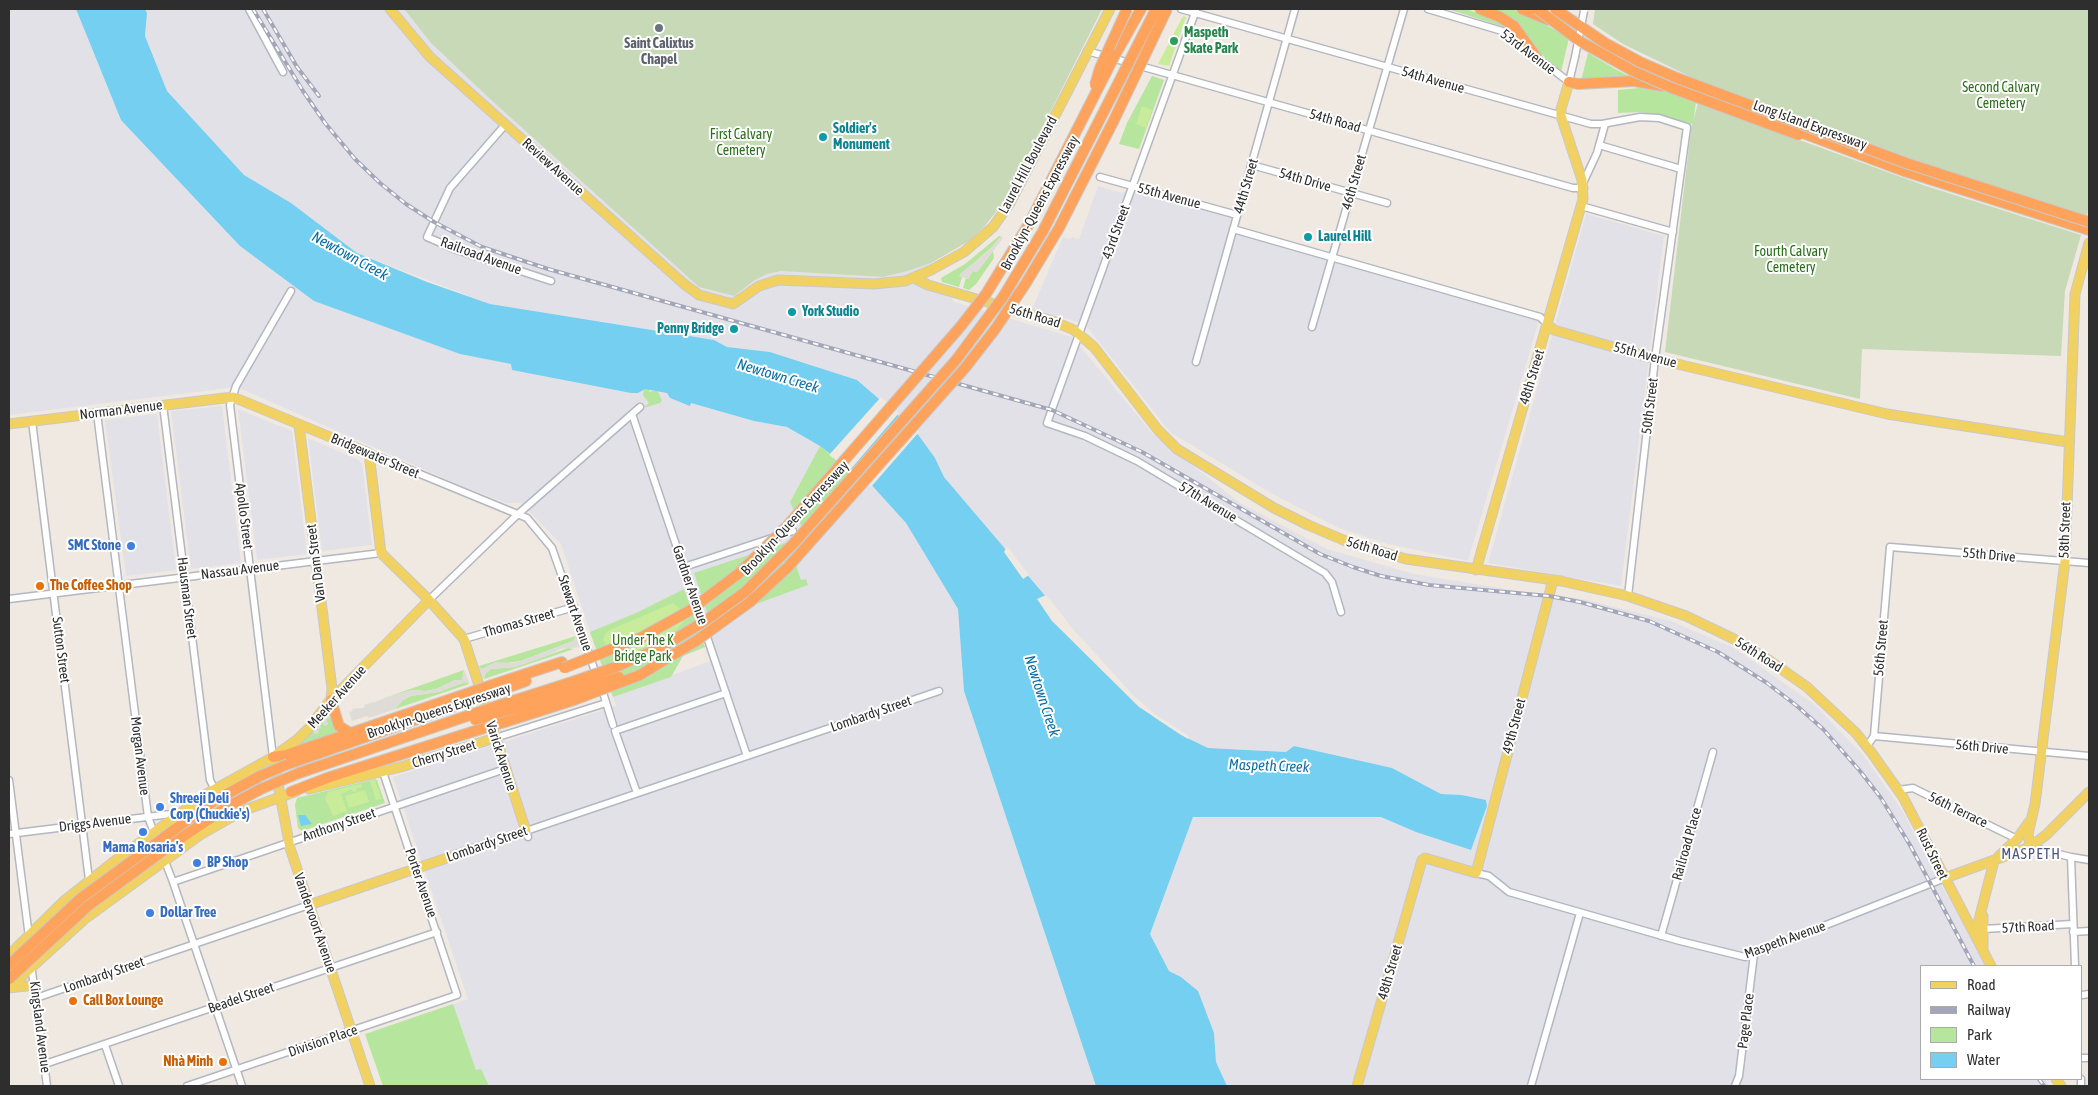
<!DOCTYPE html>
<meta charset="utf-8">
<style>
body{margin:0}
#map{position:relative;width:2098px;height:1095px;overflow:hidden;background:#efe9e1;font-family:"Asap Condensed",sans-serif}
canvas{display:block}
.frame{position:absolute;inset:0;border:10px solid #2e2e2e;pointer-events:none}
.legend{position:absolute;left:1920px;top:965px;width:162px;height:115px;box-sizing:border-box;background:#fff;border:1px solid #ababab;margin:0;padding:6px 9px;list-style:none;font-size:15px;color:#2e2e2e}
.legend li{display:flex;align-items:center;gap:10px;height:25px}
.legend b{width:25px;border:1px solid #ababab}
</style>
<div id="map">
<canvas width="2098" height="1095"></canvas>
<div class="frame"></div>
<ul class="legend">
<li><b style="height:6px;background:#f2d163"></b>Road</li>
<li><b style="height:6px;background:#a3a6b8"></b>Railway</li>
<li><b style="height:14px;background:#b6e59e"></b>Park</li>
<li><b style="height:14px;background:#75cff0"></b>Water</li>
</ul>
</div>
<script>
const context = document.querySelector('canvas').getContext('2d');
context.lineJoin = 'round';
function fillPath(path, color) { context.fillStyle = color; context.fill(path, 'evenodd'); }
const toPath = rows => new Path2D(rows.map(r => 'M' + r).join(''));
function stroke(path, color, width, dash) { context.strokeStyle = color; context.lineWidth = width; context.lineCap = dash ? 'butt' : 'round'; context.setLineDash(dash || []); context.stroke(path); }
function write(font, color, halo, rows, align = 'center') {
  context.font = font + ' "Asap Condensed",sans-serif'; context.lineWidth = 4; context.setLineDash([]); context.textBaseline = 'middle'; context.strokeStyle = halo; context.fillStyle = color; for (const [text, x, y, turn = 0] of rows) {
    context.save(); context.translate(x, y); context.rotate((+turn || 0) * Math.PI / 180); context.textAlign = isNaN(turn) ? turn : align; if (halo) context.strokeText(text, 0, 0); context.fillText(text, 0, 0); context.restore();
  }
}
fillPath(toPath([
 [9,9,76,9,121,120,460,354,667,393,670,398,690,405,691,403,754,421,787,427,820,446,790,502,809,542,867,480,906,523,958,609,964,691,1097,1086,481,1086,453,1004,468,999,393,777,616,706,613,697,710,661,684,589,636,613,590,632,561,544,521,503,507,503,464,487,237,387,9,415],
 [145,9,404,9,431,43,490,99,699,287,734,296,755,280,767,274,781,271,883,277,908,271,931,263,928,280,942,284,954,302,1072,337,1153,434,1240,503,1327,549,1414,574,1549,596,1550,594,1587,600,1671,621,1734,648,1815,705,1863,755,1902,810,1985,966,1922,966,1922,1079,2045,1079,2049,1086,1227,1086,1216,1062,1214,1033,1181,977,1169,971,1150,934,1193,817,1381,817,1470,850,1487,807,1486,800,1462,795,1441,794,1392,768,1286,752,1208,748,1181,735,1154,717,1122,686,944,477,935,458,908,424,857,380,770,352,727,347,714,340,490,304,357,253,291,203,244,175,167,91,145,36,147,13],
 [1098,186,1122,193,1138,187,1237,215,1233,229,1540,317,1468,561,1388,544,1339,528,1274,495,1170,432,1085,324,1032,309,1063,237,1070,239,1072,237,1079,239],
 [1586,214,1664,236,1621,586,1488,563],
 [222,406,241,563,191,569,171,411],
 [238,409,292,431,307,554,257,560],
 [157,414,176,570,126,576,105,420],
 [308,438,357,459,362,463,372,545,322,551]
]), '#e3e1e8');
fillPath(toPath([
 [1448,9,1467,9,1503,24,1504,27],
 [1486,9,1512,9,1541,22,1569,38,1561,72,1537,50],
 [1588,53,1615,69,1636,80,1581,81],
 [1152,76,1164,80,1139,149,1119,144,1127,123],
 [1640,88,1675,92,1696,101,1693,124,1656,115,1640,112,1618,113,1618,90],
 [999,236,1001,236,993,246,959,276,962,277,959,287,942,282,941,278,965,264],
 [993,251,994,258,976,284,969,290,963,288,966,278,968,279,973,271,977,272],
 [644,386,649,387,649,392,657,390,662,400,660,403,643,408,649,403,643,395],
 [820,446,867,480,844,512,809,543,790,502],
 [788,542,801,580,806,579,808,585,710,621,694,573],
 [684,589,705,647,683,656,671,677,613,697,590,632,636,613],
 [576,636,573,641,521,661,491,665,481,669,479,666],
 [568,648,574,649,484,679,485,674,491,669,515,667],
 [464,670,462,680,455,680,436,689,426,691,412,690,382,699],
 [465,682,469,684,395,709,403,700,411,696,438,692],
 [331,717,338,732,290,750,311,728,317,729,319,724,323,722,328,725,326,719],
 [375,779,377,780,385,803,302,831,298,828,295,805,297,798],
 [453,1004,476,1070,481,1069,489,1086,383,1086,365,1034]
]), '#b6e59e');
fillPath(toPath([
 [404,9,1102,9,1007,198,984,227,969,241,931,263,908,271,883,277,781,271,767,274,755,280,734,296,699,287,490,99,431,43],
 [1595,9,2089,9,2089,201,2087,216,1920,162,1695,79,1623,44,1593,24],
 [1698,103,1923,185,2081,235,2065,291,2061,356,1862,349,1860,399,1665,352,1691,129]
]), '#c8d9b8');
fillPath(toPath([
 [1183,16,1186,17,1169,66,1158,64],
 [1142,106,1152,110,1146,128,1136,124],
 [673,603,683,611,687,616,686,619,676,630,646,647,633,653,620,652,606,644,603,640,606,633,612,629],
 [375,780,381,799,376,800,370,781],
 [361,784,362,787,356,789,357,791,353,792,351,789,341,794,347,811,333,816,325,798,328,792],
 [365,790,369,802,349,808,345,796]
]), '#c9ec9a');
fillPath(toPath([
 [1001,236,1003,238,977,272,973,271,968,279,959,276,961,273,988,251],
 [576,636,580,647,560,649,547,656,515,667,491,669,485,674,483,680,478,666,482,669,495,662,512,663,521,661,573,641],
 [464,670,470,684,465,682,438,692,411,696,403,700,395,709,369,718,367,716,352,721,349,712,353,711,352,709,362,708,365,707,364,705,373,702,373,703,382,699,412,690,426,691,436,689,455,680,462,680],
 [328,708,331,717,326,719,328,725,324,726,323,723,320,724,321,728,318,729,319,733,315,734,311,728]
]), '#dfdcd8');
fillPath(toPath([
 [76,9,145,9,147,13,145,36,167,91,244,175,291,203,357,253,427,282,490,304,714,340,727,347,770,352,857,380,914,429,935,458,944,477,1122,686,1154,717,1181,735,1208,748,1286,752,1294,746,1392,768,1441,794,1462,795,1486,800,1487,806,1471,850,1416,832,1381,817,1193,817,1150,934,1169,971,1181,977,1198,991,1214,1033,1216,1062,1227,1086,1096,1086,964,691,958,609,906,523,867,480,820,446,787,427,754,421,691,403,690,406,670,398,667,393,645,389,638,393,631,393,512,370,511,364,460,354,314,301,240,246,121,120],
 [298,815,305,815,312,824,301,826]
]), '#75cff0');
fillPath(toPath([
 [881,397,899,413,850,470,829,455],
 [902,415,919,432,871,487,852,472],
 [1007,546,1029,575,1023,579,1004,552],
 [1046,595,1076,632,1132,694,1156,715,1189,736,1188,739,1139,707,1052,621,1037,599]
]), '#efe9e1');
const minor = toPath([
 [249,9,283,72],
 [1181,9,1591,124,1602,124,1640,117,1659,118,1687,127,1655,359,1628,596],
 [1428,9,1502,31,1527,49],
 [1196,10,1047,423,1085,436,1137,461,1325,573,1332,582,1341,612],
 [1087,51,1548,181,1573,188,1584,188],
 [1535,56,1569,82,1575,57],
 [505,125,450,188,427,237,457,250,551,281],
 [1599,145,1681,169],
 [1252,165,1387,203],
 [1100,177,1237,215],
 [1583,183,1597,153,1605,124],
 [1581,206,1673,232],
 [1233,229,1540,317,1547,324],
 [1312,327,1404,9],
 [1196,362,1295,9],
 [163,405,210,780,215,790],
 [97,413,148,817,173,882,242,1086],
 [632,414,747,756],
 [32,421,89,880],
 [369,453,527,518,552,548,597,677],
 [684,567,793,531],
 [9,599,381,553],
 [429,600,517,515,640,407],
 [464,639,574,607],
 [601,686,613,725],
 [1874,736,2089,756],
 [495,738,606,703],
 [1867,746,1874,736,1890,547,2089,563],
 [273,757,230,405,236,386,291,291],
 [9,780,29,937],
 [1898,790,1913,788,2017,839],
 [637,793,615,731,726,693],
 [9,834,179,813],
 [528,837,526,831,939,691],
 [2030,847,2071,857,2089,860],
 [2071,857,2075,966],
 [1476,873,1489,876,1509,892,1680,941,1745,957,1945,878],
 [173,882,505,769],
 [1983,929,2073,924],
 [2073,932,2089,931],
 [1661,936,1713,752],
 [31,964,47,1086],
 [2082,995,2089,994],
 [36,998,309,905],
 [105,1045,119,1086],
 [2082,1058,2089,1058],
 [45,1064,437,932],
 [2081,1079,2081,1086],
 [187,1086,457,995,383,772],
 [1531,1086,1580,913],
 [1735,1086,1739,1076,1754,954]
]);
const major = toPath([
 [390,9,430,57,684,284,699,295,733,304,759,286,778,280,874,284,905,281,931,270,964,252,993,227,1010,203,1110,9],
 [914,278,928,285,1053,321,1074,330,1094,347,1158,430,1177,449,1274,508,1308,525,1348,542,1406,559,1561,581,1628,596,1686,616,1734,639,1770,661,1807,687,1856,733,1871,752,1903,797,1991,966],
 [1547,324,1554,330,1648,357,1887,414,2068,442],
 [9,424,233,397,369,453,381,553,429,600,464,639,526,831,309,905],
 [299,425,332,688,331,700],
 [1476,570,1583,199,1582,180,1561,116,1561,109,1569,82],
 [273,757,290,848,370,1086],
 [309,789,401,767,495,738],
 [2030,847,2028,834,2035,804,2065,561,2075,294,2089,243],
 [1998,857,2017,839,2029,822],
 [1945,878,2030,847,2046,835,2089,792],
 [1975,935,1994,861],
 [1983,948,1983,916],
 [9,955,65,900,112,863,208,793,273,757,298,739,309,728,328,703,429,600],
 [9,988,86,918,200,835,242,811,297,791],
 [9,988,35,985],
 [2056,1079,2061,1086],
 [1357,1086,1422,860,1425,858,1476,873,1553,580]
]);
const highway = toPath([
 [1480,9,1500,17,1514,26,1537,58],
 [1522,9,1549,20],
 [1115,55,1141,9],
 [1569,82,1578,84,1634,81,1662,86],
 [1792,129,1904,171,2089,230],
 [676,653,696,641],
 [492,685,562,662],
 [495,692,526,681],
 [331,700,339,726,350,733],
 [500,705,569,683],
 [502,712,572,692],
 [505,722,574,700],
 [273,757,286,755,466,694],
 [288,764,469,701],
 [299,773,473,714],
 [291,792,327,778,478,730],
 [174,830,214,801,260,776],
 [178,840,227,807,263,788]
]);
stroke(minor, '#b4b7c1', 9);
stroke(major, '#c9c9c9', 11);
stroke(highway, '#c9c9c9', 12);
stroke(minor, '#fff', 6);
stroke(major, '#f2d163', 9);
stroke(highway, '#ffa35c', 10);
const rail = toPath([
 [253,9,303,91,325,123,355,159,380,183,406,204,434,222,482,247,548,269,1052,410,1142,452,1320,554,1353,567,1381,576,1429,585,1549,596,1580,602,1649,621,1718,652,1767,683,1797,706,1823,729,1860,771,1881,798,1910,845,1974,966],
 [263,9,297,67,319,96],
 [2039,1079,2044,1086]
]);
stroke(rail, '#a3a6b8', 4);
stroke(rail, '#fff', 2, [5.5]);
const minorBridge = toPath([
 [1575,57,1584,11]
]);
const highwayBridge = toPath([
 [1537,9,1581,42,1635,72,1672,88,1799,135],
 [1555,9,1605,43,1640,62,1677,78,1906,163,2089,222],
 [1095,85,1100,68,1127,9],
 [696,641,750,602,788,567,965,368,996,328,1026,283,1059,228,1114,120,1167,9],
 [564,668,642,637,689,611,738,574,788,525,961,326,986,294,1029,224,1115,55],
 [569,683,616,667,662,647,705,621,745,592,794,543,956,360,1003,297,1043,231,1156,9],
 [572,692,619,677],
 [466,694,492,685],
 [574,700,640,675,676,653],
 [469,701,495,692],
 [473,714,500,705],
 [475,720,502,712],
 [478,730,505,722],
 [260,776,288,764],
 [263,788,299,773],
 [9,965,81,898,174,830],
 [9,979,88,906,178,840]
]);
stroke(minorBridge, '#b4b7c1', 9, []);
stroke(highwayBridge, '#c9c9c9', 12, []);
stroke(minorBridge, '#fff', 6);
stroke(highwayBridge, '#ffa35c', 10);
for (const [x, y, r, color] of [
 [659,28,5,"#6b7280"],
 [1174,41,5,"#2e9e5b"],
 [823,137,5,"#0f9aa8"],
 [1308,237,5,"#0f9aa8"],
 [792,312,5,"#0f9aa8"],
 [734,329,5,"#0f9aa8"],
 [131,546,5,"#3f7fe0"],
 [40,586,5,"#e8710a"],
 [160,807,5,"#3f7fe0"],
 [143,832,5,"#3f7fe0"],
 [197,863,5,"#3f7fe0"],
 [150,913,5,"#3f7fe0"],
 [73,1001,5,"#e8710a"],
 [223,1062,5,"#e8710a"]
]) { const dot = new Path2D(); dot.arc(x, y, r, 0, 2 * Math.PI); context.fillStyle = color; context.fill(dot); stroke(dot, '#fff', 2); }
write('bold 14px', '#27864d', '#fff', [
 ["Maspeth",1184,33],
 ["Skate Park",1184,49]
], 'left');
write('bold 14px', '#5b616d', '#fff', [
 ["Saint Calixtus",659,44],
 ["Chapel",659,60]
]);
write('14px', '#2e2e2e', '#fff', [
 ["53rd Avenue",1528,52,37],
 ["54th Avenue",1433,80,16],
 ["54th Road",1335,121,16],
 ["Long Island Expressway",1810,125,20],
 ["Laurel Hill Boulevard",1028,165,-62],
 ["Review Avenue",553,167,42],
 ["54th Drive",1305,180,16],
 ["46th Street",1354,182,-74],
 ["44th Street",1246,186,-74],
 ["55th Avenue",1169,196,15],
 ["Brooklyn-Queens Expressway",1040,203,-62],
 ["43rd Street",1116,232,-70],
 ["Railroad Avenue",481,256,20],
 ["56th Road",1035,316,17],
 ["55th Avenue",1645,355,15],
 ["48th Street",1532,377,-73],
 ["50th Street",1650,406,-83],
 ["Norman Avenue",121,410,-7],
 ["Bridgewater Street",375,456,23],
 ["57th Avenue",1208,502,31],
 ["Apollo Street",244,516,83],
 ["Brooklyn-Queens Expressway",795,518,-47],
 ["58th Street",2065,530,-88],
 ["56th Road",1372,549,17],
 ["55th Drive",1989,555,5],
 ["Van Dam Street",316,563,-97],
 ["Nassau Avenue",240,570,-7],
 ["Gardner Avenue",690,585,71],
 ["Hausman Street",187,598,83],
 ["Stewart Avenue",575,613,71],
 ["Thomas Street",519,623,-16],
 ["56th Street",1881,648,-85],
 ["Sutton Street",61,650,83],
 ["56th Road",1759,655,32],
 ["Meeker Avenue",337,697,-48],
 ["Brooklyn-Queens Expressway",439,711,-18],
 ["Lombardy Street",871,714,-19],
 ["49th Street",1514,726,-75],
 ["56th Drive",1982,747,5],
 ["Cherry Street",444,754,-17],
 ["Morgan Avenue",140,756,83],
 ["Varick Avenue",501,756,72],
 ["56th Terrace",1958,810,26],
 ["Driggs Avenue",95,823,-7],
 ["Anthony Street",339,825,-19],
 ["Lombardy Street",487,844,-19],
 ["Railroad Place",1687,844,-74],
 ["Rust Street",1932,854,64],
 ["Porter Avenue",421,883,71],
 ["Vandervoort Avenue",315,923,71],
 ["57th Road",2028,927,-3],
 ["Maspeth Avenue",1785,940,-20],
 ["48th Street",1390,972,-74],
 ["Lombardy Street",104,975,-19],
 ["Beadel Street",241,998,-19],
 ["Page Place",1746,1021,-83],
 ["Kingsland Avenue",40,1027,83],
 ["Division Place",323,1041,-19]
]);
write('14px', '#2c6e1b', '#fff', [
 ["Second Calvary",2001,88],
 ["Cemetery",2001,104],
 ["First Calvary",741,135],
 ["Cemetery",741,151],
 ["Fourth Calvary",1791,252],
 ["Cemetery",1791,268],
 ["Under The K",643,641],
 ["Bridge Park",643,657]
]);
write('bold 14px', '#0d838f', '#fff', [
 ["Soldier's",833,129],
 ["Monument",833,145],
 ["Laurel Hill",1318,237],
 ["York Studio",802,312],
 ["Penny Bridge",724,329,"right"]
], 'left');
write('bold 14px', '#366cbe', '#fff', [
 ["SMC Stone",121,546,"right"],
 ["Shreeji Deli",170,799],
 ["Corp (Chuckie's)",170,815],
 ["Mama Rosaria's",143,848,"center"],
 ["BP Shop",207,863],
 ["Dollar Tree",160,913]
], 'left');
write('bold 14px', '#c56008', '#fff', [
 ["The Coffee Shop",50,586],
 ["Call Box Lounge",83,1001],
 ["Nhà Minh",213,1062,"right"]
], 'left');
write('italic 15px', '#0d6fa3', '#fff', [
 ["Newtown Creek",350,256,29],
 ["Newtown Creek",778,376,17],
 ["Newtown Creek",1042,696,72],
 ["Maspeth Creek",1269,766,2]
]);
context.letterSpacing = '1px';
write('15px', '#4d5680', '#fff', [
 ["MASPETH",2031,854]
]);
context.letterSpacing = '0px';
</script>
